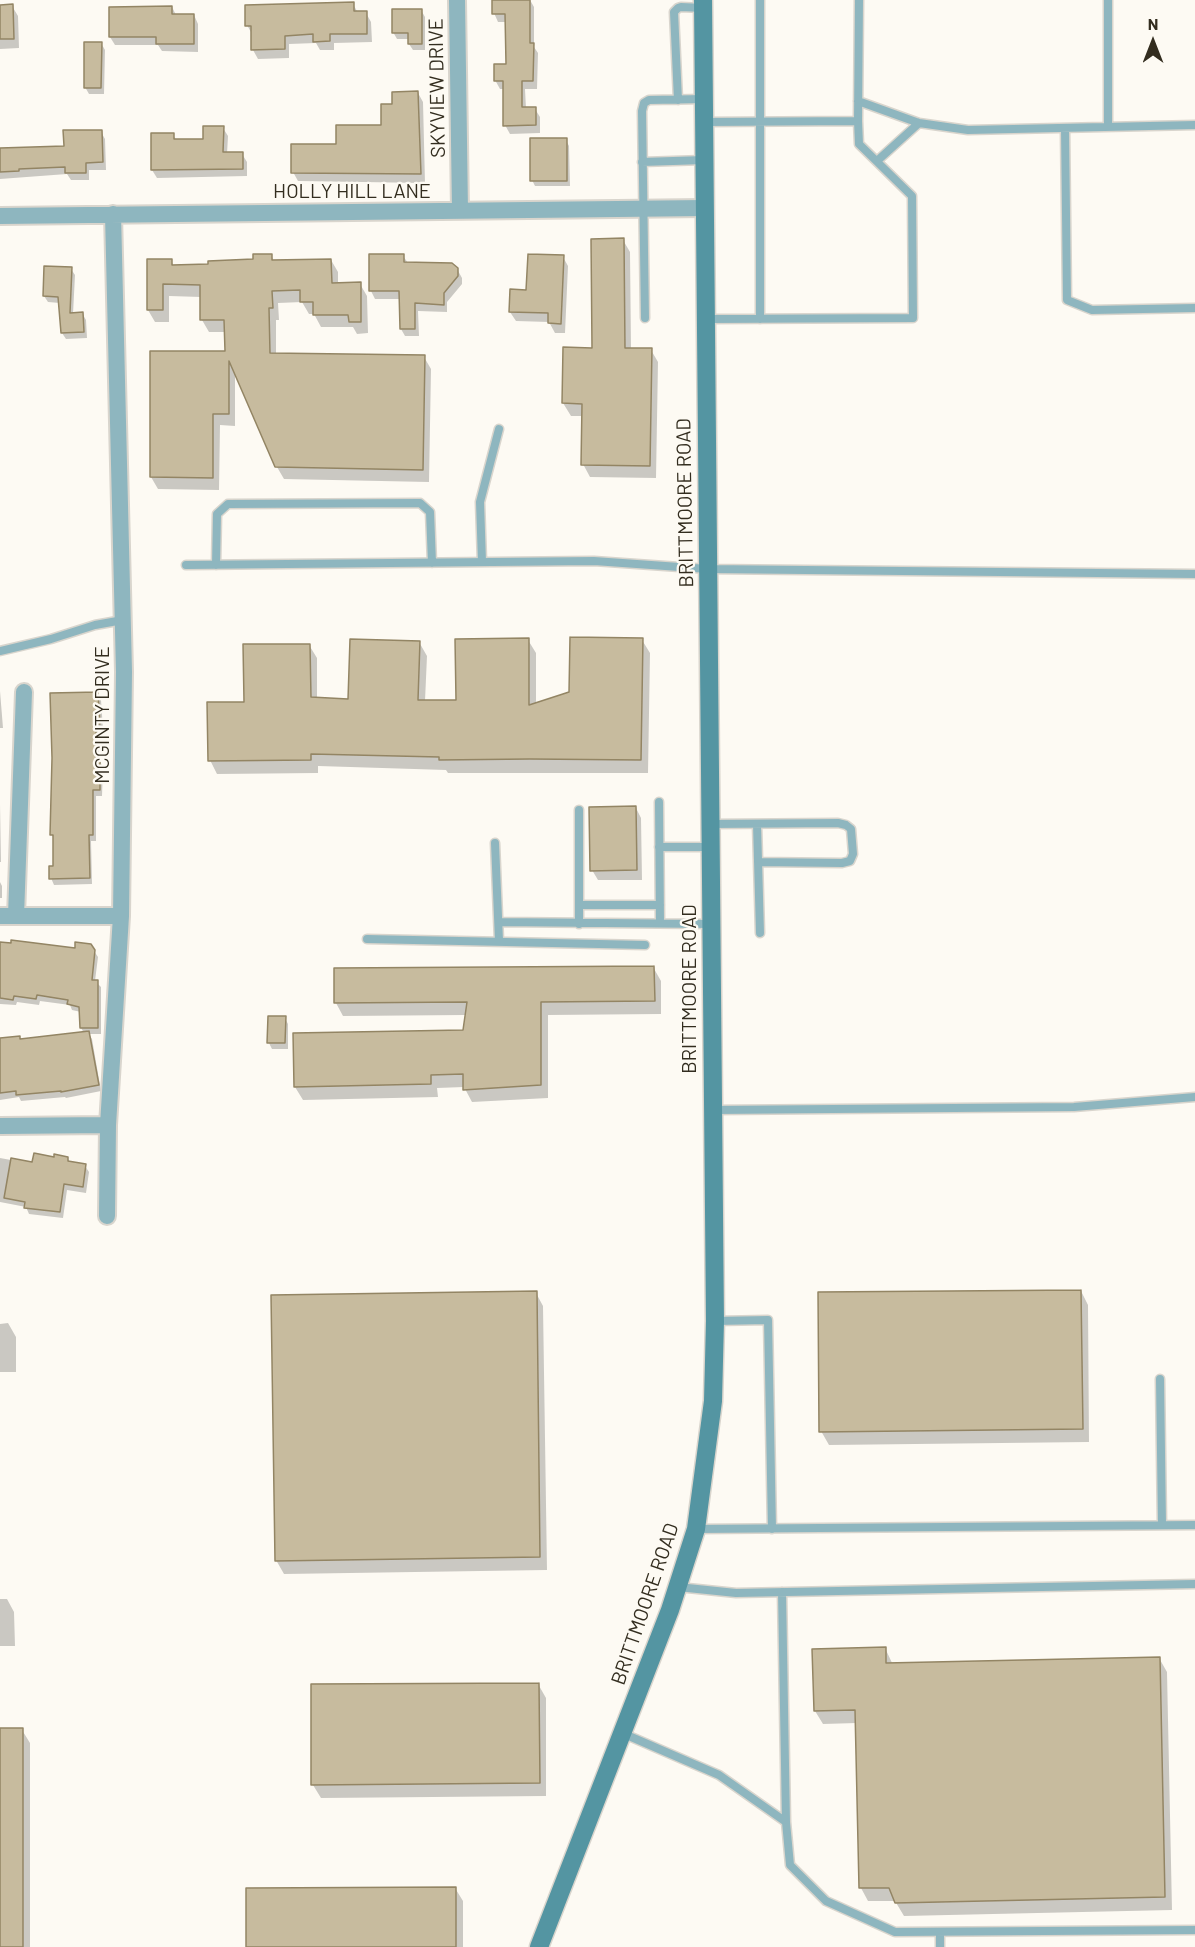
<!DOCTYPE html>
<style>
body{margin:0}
#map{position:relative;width:1195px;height:1947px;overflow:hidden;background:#fdfaf3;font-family:Barlow,sans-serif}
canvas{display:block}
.north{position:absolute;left:1123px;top:12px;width:60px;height:60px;-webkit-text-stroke:4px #fdfaf3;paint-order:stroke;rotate:0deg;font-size:16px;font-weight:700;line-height:24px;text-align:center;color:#332d1f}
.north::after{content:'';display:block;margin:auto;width:21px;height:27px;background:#332d1f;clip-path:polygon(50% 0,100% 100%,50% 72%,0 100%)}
</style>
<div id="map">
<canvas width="1195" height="1947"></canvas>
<div class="north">N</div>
</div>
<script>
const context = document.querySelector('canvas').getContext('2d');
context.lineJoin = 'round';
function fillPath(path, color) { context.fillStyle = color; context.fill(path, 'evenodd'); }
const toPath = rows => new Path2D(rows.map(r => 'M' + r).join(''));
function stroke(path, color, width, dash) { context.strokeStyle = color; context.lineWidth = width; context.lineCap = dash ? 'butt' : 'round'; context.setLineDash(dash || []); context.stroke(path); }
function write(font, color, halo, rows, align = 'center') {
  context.font = font + ' Barlow,sans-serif'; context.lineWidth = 4.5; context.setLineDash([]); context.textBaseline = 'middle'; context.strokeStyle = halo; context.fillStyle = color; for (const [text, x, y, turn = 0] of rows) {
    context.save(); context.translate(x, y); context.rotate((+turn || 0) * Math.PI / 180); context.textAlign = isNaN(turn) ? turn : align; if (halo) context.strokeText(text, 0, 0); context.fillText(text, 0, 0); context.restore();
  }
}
fillPath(toPath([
 [494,0,530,0,534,7,534,47,538,53,537,89,525,89,526,109,535,109,540,117,540,133,510,134,505,125,505,89,500,89,495,80,507,66,507,22,498,22,494,13],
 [353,4,358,13,366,13,371,22,372,42,334,43,334,50,320,50,316,43,289,44,289,58,258,59,253,50,252,34,247,25],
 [12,6,18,16,19,48,0,49,0,7],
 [172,7,176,15,194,15,198,24,198,52,162,51,158,45,115,45,110,37,110,8],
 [421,10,425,17,425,50,413,50,409,44,409,39,397,39,393,32],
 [101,43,105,50,104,94,89,94,85,87],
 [418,93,423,102,425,183,298,181,293,172,337,146,383,127,393,105],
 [223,128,228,136,227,154,242,154,247,162,247,176,157,178,152,170,173,135,177,141,205,141],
 [101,132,105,139,106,170,89,170,89,180,71,180,67,174,0,179,0,149,66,148],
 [566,140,569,146,570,186,535,186,532,180],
 [623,240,630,252,631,350,651,350,658,362,656,478,590,477,583,464,583,416,571,416,563,403,593,349],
 [271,255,274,261,331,260,338,272,338,284,360,284,367,296,368,333,357,334,353,327,321,327,314,314,309,314,302,302,278,303,279,320,276,320,276,354,424,357,431,369,429,482,284,479,277,467,235,372,235,426,220,425,219,490,158,489,151,477,226,353,226,332,209,332,202,320,201,297,169,296,169,322,155,322,148,310,171,261,174,266,209,265,254,260],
 [403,256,408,263,457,269,462,278,462,284,447,302,447,312,418,311,419,336,405,336,401,329,401,299,375,299,371,291],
 [563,257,568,266,565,333,555,333,549,322,516,321,510,312],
 [71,269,75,275,73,314,82,313,86,320,87,338,66,339,62,333,60,303,48,302,44,296],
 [528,640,536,653,536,704,571,694,642,640,650,653,648,773,448,773,446,770,318,766,318,773,217,774,210,760,246,703,309,645,317,658,317,699,349,700,419,642,427,656,425,701,457,701],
 [0,691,3,728,0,728,0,739],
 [98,694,101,700,103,730,98,730,99,760,103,767,102,796,96,796,96,841,91,841,92,884,54,885,51,878,55,868,54,839,52,835],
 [0,804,1,862,0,862],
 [636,808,641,818,642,880,598,880,592,870],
 [0,882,2,886,2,898,0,898],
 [0,943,94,951,98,957,95,981,101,987,101,1034,89,1034,92,1039,101,1091,66,1098,65,1097,21,1101,19,1097,0,1100,0,1044,84,1033,81,1028,81,1012,72,1010,70,1005,40,1001,39,1005,17,1002,16,1005,0,1004],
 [653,967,661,981,661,1014,548,1015,548,1098,472,1102,464,1087,437,1088,438,1097,303,1100,295,1087,464,1031,466,1015,343,1016,336,1003],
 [285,1018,288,1024,288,1049,272,1049,269,1043],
 [0,1158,33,1164,55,1159,67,1158,71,1163,85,1166,89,1172,86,1193,67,1190,63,1218,29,1214,26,1207,0,1202],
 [1081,1291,1088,1305,1089,1442,829,1445,821,1431],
 [536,1293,543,1306,547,1570,284,1574,276,1560],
 [8,1323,16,1337,16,1372,0,1372,0,1324],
 [0,1599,7,1599,14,1612,15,1646,0,1646],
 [885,1648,893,1665,1159,1658,1167,1672,1172,1910,904,1916,895,1901,868,1901,861,1888,857,1723,823,1724,815,1711],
 [538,1684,546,1698,546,1796,321,1798,313,1785],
 [0,1730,22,1730,30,1743,30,1947,0,1947],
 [455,1888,463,1901,463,1947,248,1947]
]), '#0003');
const building = toPath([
 [492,0,530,0,530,43,534,43,533,81,522,81,522,107,536,107,536,125,503,126,503,81,494,81,494,64,506,64,505,14,492,14,492,0],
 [354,2,354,11,367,11,367,34,330,34,330,41,313,42,313,34,285,36,285,49,251,50,251,26,245,26,245,5,354,2],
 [13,4,14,39,0,39,0,5,13,4],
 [172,6,172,14,194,14,194,44,156,44,156,37,109,37,109,7,172,6],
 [392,9,422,9,422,44,408,44,408,33,392,33,392,9],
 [84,42,102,42,101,88,84,88,84,42],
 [418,91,421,174,291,173,291,144,336,144,336,125,381,125,381,104,392,104,392,92,418,91],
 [203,126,224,126,223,152,243,152,243,169,151,170,151,133,174,133,174,139,203,139,203,126],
 [63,130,102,130,103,162,86,163,86,173,65,173,65,167,19,169,19,171,0,172,0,148,64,146,63,130],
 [530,138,567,138,567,181,530,181,530,138],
 [624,238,625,348,652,348,650,466,581,465,582,404,562,403,563,347,592,348,591,239,624,238],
 [253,254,272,254,272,260,331,259,332,283,361,282,361,322,349,322,348,315,313,315,313,302,300,302,300,290,272,291,273,308,269,308,270,353,425,355,423,470,275,467,229,361,229,414,213,414,213,478,150,477,150,351,225,351,224,320,200,320,200,285,163,284,163,310,147,310,147,259,172,259,172,265,208,264,208,261,253,259,253,254],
 [369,254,404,254,404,262,452,263,458,268,458,276,444,293,444,305,415,303,415,329,400,329,399,291,369,291,369,254],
 [528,254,564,255,561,324,548,323,548,313,509,312,510,289,526,290,528,254],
 [44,266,72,267,70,313,83,312,84,332,61,333,58,297,43,296,44,266],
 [570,637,643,638,641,760,530,759,439,760,439,757,311,754,311,760,208,761,207,702,244,702,243,644,310,644,311,697,348,699,350,639,420,641,418,700,456,700,455,639,529,638,529,705,569,692,570,637],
 [98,692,100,724,96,724,96,759,100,759,100,790,93,790,93,835,89,835,90,878,49,879,49,866,53,866,53,835,50,835,52,758,50,693,98,692],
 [636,806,637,870,590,871,589,807,636,806],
 [11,940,75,948,75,942,91,944,95,950,92,980,98,980,98,1028,80,1028,79,1007,67,1004,68,1000,37,995,36,999,14,996,13,1000,0,998,0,942,11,943,11,940],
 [654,966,655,1001,541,1002,541,1085,463,1090,463,1074,431,1075,431,1084,294,1087,293,1033,463,1030,467,1002,334,1003,334,968,654,966],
 [268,1016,286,1016,285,1043,267,1043,268,1016],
 [89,1031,99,1085,61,1092,61,1091,16,1095,16,1091,0,1093,0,1038,20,1036,20,1039,89,1031],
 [34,1153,54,1157,54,1154,68,1157,68,1161,86,1164,83,1187,64,1184,60,1212,24,1208,25,1202,4,1198,11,1158,32,1162,34,1153],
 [1081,1290,1083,1429,819,1432,818,1292,1081,1290],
 [537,1291,540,1557,275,1561,271,1295,537,1291],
 [886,1647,886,1663,1160,1657,1165,1897,895,1903,889,1888,859,1888,855,1710,814,1711,812,1649,886,1647],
 [539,1683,540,1783,311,1785,311,1684,539,1683],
 [0,1728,23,1728,23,1947,0,1947,0,1728],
 [456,1887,456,1947,246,1947,246,1888,456,1887]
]);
fillPath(building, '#c7bb9e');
stroke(building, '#938564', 1.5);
const lane = toPath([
 [760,0,760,319],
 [1108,0,1108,127],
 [678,100,674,12,678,8,681,7,703,8],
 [858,101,919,123,968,130,1195,125],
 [858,121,859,0],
 [704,122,858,121,859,144,912,196,913,318,706,319],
 [1065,128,1067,300,1092,310,1195,308],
 [877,161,919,123],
 [642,162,704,160],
 [645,318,642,111,644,103,649,100,704,99],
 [482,562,480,502,499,429],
 [186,565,594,561,708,569,1195,574],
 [216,565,217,514,228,504,420,503,430,512,432,563],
 [0,651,51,639,95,625,123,620],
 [659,802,660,923],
 [711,824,838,823,846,825,851,829,853,854,850,861,842,863,758,862],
 [757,824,760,933],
 [495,843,499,941],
 [659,847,711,847],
 [579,905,660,905],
 [499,922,711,924],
 [579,924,579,810],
 [367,939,645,945],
 [713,1110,1074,1107,1195,1097],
 [715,1321,768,1320,772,1529],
 [1160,1379,1162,1525],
 [696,1529,1195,1525],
 [678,1587,736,1593,1195,1584],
 [782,1592,786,1822],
 [622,1733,719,1775,786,1822,790,1865,826,1901,895,1932,1195,1930],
 [940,1932,940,1947]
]);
const street = toPath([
 [457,0,460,211],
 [0,216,705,208],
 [0,916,121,916],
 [16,916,24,692],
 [0,1126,108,1125],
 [107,1216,108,1125,121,916,124,672,113,214]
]);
const secondary = toPath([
 [539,1947,670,1610,696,1529,713,1401,715,1321,703,0]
]);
stroke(lane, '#d9d5cd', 11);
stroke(street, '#d9d5cd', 20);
stroke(secondary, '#d9d5cd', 21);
stroke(lane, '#8eb6bf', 8);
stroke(street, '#8eb6bf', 16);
stroke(secondary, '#5495a2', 18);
write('20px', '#332d1f', '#fdfaf3', [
 ["SKYVIEW DRIVE",437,88,-91],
 ["HOLLY HILL LANE",352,191],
 ["BRITTMOORE ROAD",685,503,-91],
 ["MCGINTY DRIVE",102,715,-90],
 ["BRITTMOORE ROAD",689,989,-90],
 ["BRITTMOORE ROAD",645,1604,-71]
]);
</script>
